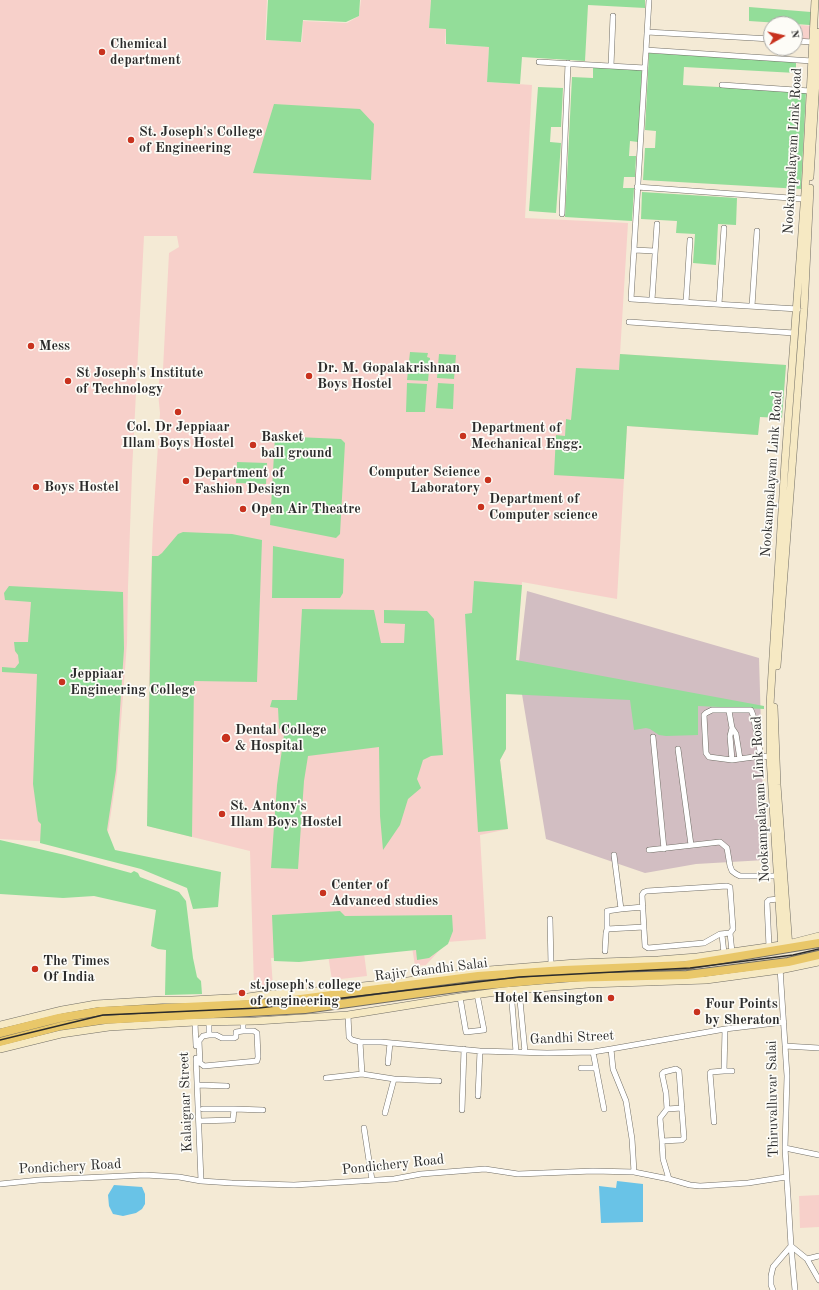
<!DOCTYPE html>
<style>
body{margin:0}
#map{position:relative;width:819px;height:1290px;overflow:hidden;background:#f4ead5;font-family:"Old Standard TT",serif}
canvas{display:block}
.north{position:absolute;left:763px;top:16px;width:40px;height:40px;box-sizing:border-box;background:#fdfcf7;border:1px solid #a9a8a5;border-radius:50%;rotate:81deg;font-size:11px;font-weight:700;line-height:16px;text-align:center;color:#2b2b2b}
.north::after{content:'';display:block;margin:auto;width:14px;height:18px;background:#c8321e;clip-path:polygon(50% 0,100% 100%,50% 72%,0 100%)}
</style>
<div id="map">
<canvas width="819" height="1290"></canvas>
<div class="north">N</div>
</div>
<script>
const context = document.querySelector('canvas').getContext('2d');
context.lineJoin = 'round';
function fillPath(path, color) { context.fillStyle = color; context.fill(path, 'evenodd'); }
const toPath = rows => new Path2D(rows.map(r => 'M' + r).join(''));
function stroke(path, color, width, dash) { context.strokeStyle = color; context.lineWidth = width; context.lineCap = dash ? 'butt' : 'round'; context.setLineDash(dash || []); context.stroke(path); }
function write(font, color, halo, rows, align = 'center') {
  context.font = font + ' "Old Standard TT",serif'; context.lineWidth = 3.5; context.setLineDash([]); context.textBaseline = 'middle'; context.strokeStyle = halo; context.fillStyle = color; for (const [text, x, y, turn = 0] of rows) {
    context.save(); context.translate(x, y); context.rotate((+turn || 0) * Math.PI / 180); context.textAlign = isNaN(turn) ? turn : align; if (halo) context.strokeText(text, 0, 0); context.fillText(text, 0, 0); context.restore();
  }
}
fillPath(toPath([
 [0,0,267,0,265,40,302,42,303,21,347,23,359,16,361,0,431,0,429,28,446,29,445,44,489,47,487,82,532,85,525,218,628,223,620,354,786,365,782,418,760,417,758,435,627,426,617,599,522,582,516,660,506,694,506,749,500,760,508,829,480,835,486,939,447,942,426,965,415,966,412,947,364,953,367,976,332,980,328,955,296,959,271,958,273,987,254,988,250,851,147,826,150,605,153,525,160,413,158,393,160,369,163,369,169,253,179,247,177,236,144,236,132,471,128,587,127,643,117,774,106,845,0,839],
 [801,25,811,26,810,40,801,40],
 [819,1195,819,1227,800,1228,799,1196]
]), '#f7d0ca');
fillPath(toPath([
 [527,591,759,658,765,860,696,864,645,873,546,839,518,670]
]), '#d2bec2');
fillPath(toPath([
 [268,0,360,0,359,16,346,22,303,20,301,42,266,40],
 [431,0,645,0,645,8,588,5,585,61,522,57,520,84,487,82,489,47,446,44,446,29,429,28],
 [749,7,811,12,810,25,749,21],
 [649,53,796,61,796,73,684,67,683,85,806,92,801,189,643,180,645,148,655,148,656,131,645,130],
 [593,67,642,70,638,142,630,141,629,156,636,156,635,177,624,177,623,188,634,188,632,221,565,217,572,77,593,78],
 [538,87,563,88,561,127,551,127,550,142,561,143,556,213,529,211],
 [274,104,360,109,374,124,371,180,253,173],
 [642,192,737,198,736,225,718,224,716,265,693,263,695,234,676,233,677,221,641,219],
 [410,352,428,353,427,357,430,358,428,381,407,380],
 [439,354,456,355,454,379,437,378],
 [620,354,786,365,782,418,760,417,758,435,627,426,624,479,554,475,556,435,565,436,566,419,571,420,576,368,619,370],
 [407,383,427,384,425,412,406,412],
 [438,383,454,384,453,409,436,408],
 [275,436,341,439,345,443,340,534,336,538,270,525],
 [237,462,267,463,266,484,236,483],
 [183,532,232,534,262,540,257,682,194,681,192,837,147,826,152,556,158,556,162,553,178,534],
 [273,546,344,559,343,593,340,598,272,598],
 [474,581,522,585,516,660,764,706,764,709,698,706,698,735,666,736,659,735,650,729,646,728,634,730,630,700,506,694,506,749,500,760,508,829,478,832,465,614,472,613],
 [9,586,123,592,124,649,116,770,107,830,115,850,221,872,218,907,193,909,187,888,141,869,40,843,41,824,38,821,33,784,37,674,2,672,2,667,15,668,19,663,18,655,15,651,14,642,28,642,31,602,5,600,4,593],
 [302,609,374,610,381,643,404,643,405,624,384,623,384,610,427,611,434,619,443,755,431,756,423,760,417,779,421,788,408,799,400,825,383,850,380,816,379,747,308,756,304,781,298,869,271,868,277,785,284,735,279,728,278,708,270,707,272,700,297,700],
 [0,840,65,855,131,873,134,871,138,873,140,877,179,892,186,901,193,958,197,977,201,981,202,994,165,995,166,950,158,949,151,946,156,910,94,896,63,898,0,894],
 [340,911,345,916,452,915,453,931,448,944,429,958,417,960,416,950,299,962,274,961,272,915]
]), '#93dd99');
fillPath(toPath([
 [617,1181,643,1184,643,1222,601,1223,599,1186,616,1188],
 [114,1185,142,1187,145,1194,145,1204,142,1209,136,1213,123,1216,113,1214,109,1206,108,1195]
]), '#69c3e7');
const street = toPath([
 [649,0,631,299,798,309],
 [647,32,771,39],
 [795,41,813,42],
 [646,50,812,61],
 [539,62,645,68],
 [611,66,613,16],
 [722,85,810,91],
 [637,187,804,199],
 [562,214,568,63],
 [634,250,655,251],
 [652,300,657,224],
 [686,302,690,240],
 [719,304,724,228],
 [752,306,757,231],
 [629,322,794,333],
 [729,711,732,728],
 [653,737,664,849],
 [678,749,691,845],
 [761,756,753,715,751,710,712,710,706,713,704,715,706,753,709,757,732,760,761,756,770,757],
 [732,760,730,736,732,728,736,734,740,759],
 [649,850,720,842,727,848,730,866,732,871,736,874,740,876,777,876],
 [621,909,643,907],
 [550,919,551,965],
 [607,929,607,911,621,909,614,855],
 [730,933,720,934,704,943,648,948,645,946,642,895,644,892,647,891,727,886,730,887,733,929,730,933,732,952],
 [722,935,724,953],
 [769,947,767,902,769,900,778,899],
 [605,951,606,933,607,929,644,927],
 [780,968,787,1076,785,1148,791,1246,807,1259,819,1280],
 [519,990,525,1052],
 [511,991,516,1052],
 [460,997,466,1032,484,1030,477,994],
 [348,1015,349,1037,352,1040,360,1042,381,1042,480,1051,547,1053,593,1052,611,1049,725,1029,784,1022],
 [195,1022,196,1046],
 [209,1022,209,1035,203,1036,199,1041,200,1063,204,1066,257,1061,258,1057,257,1033,254,1031,243,1031,243,1021],
 [209,1035,216,1035,222,1038,234,1038,236,1037,236,1032,243,1031],
 [360,1042,362,1074],
 [785,1046,819,1048],
 [611,1049,613,1069,626,1101,632,1139,634,1172],
 [593,1052,604,1109],
 [196,1058,201,1181],
 [388,1063,390,1043],
 [581,1068,596,1068],
 [724,1071,732,1071],
 [326,1078,362,1074,394,1079,439,1081],
 [198,1085,227,1086],
 [478,1096,480,1051],
 [203,1109,234,1109],
 [667,1109,682,1108],
 [462,1110,464,1049],
 [385,1113,394,1079],
 [199,1121,233,1120,234,1109,263,1110],
 [714,1122,710,1073,711,1072,724,1071,725,1029],
 [364,1128,372,1180],
 [662,1141,682,1140,684,1138,679,1071,676,1069,664,1072,662,1074,666,1093,667,1109,660,1118,662,1141,663,1159,669,1179],
 [785,1148,819,1155],
 [0,1184,39,1180,145,1175,179,1177,201,1181,232,1183,294,1185,394,1179,421,1174,485,1169,518,1174,593,1171,634,1172,669,1179,690,1185,700,1186,748,1183,786,1177],
 [791,1246,795,1290],
 [807,1259,819,1256],
 [773,1290,771,1285,771,1276,773,1267,791,1246]
]);
const secondary = toPath([
 [810,177,819,32],
 [777,666,804,309,810,188],
 [774,707,777,785,789,948],
 [782,949,770,757,770,705,785,462,805,192,815,0],
 [0,1025,62,1010,96,1004,162,1000,192,1000,248,997,269,994,297,993,400,982,489,970,576,963,658,960,697,957,788,944,819,936],
 [0,1049,61,1034,109,1027,195,1022,256,1021,348,1015,460,997,503,991,588,984,706,980,780,970,819,962]
]);
const primary = toPath([
 [0,1033,59,1018,101,1011,270,1003,478,976,564,970,686,965,819,943],
 [0,1042,61,1026,102,1020,305,1009,463,987,564,978,687,975,788,962,819,955]
]);
stroke(street, '#716e66', 6);
stroke(secondary, '#716e66', 8);
stroke(primary, '#716e66', 10);
stroke(street, '#fff', 5);
stroke(secondary, '#f6e9c3', 7);
stroke(primary, '#e9c769', 8);
stroke(toPath([
 [0,1040,103,1015,259,1008,519,977,690,968,793,955,819,949]
]), '#2b2b2b', 1.5);
for (const [x, y, r, color] of [
 [102,52,4,"#c8321e"],
 [131,140,4,"#c8321e"],
 [31,346,4,"#c8321e"],
 [309,376,4,"#c8321e"],
 [68,381,4,"#c8321e"],
 [178,412,4,"#c8321e"],
 [463,436,4,"#c8321e"],
 [253,445,4,"#c8321e"],
 [488,480,4,"#c8321e"],
 [186,481,4,"#c8321e"],
 [36,487,4,"#c8321e"],
 [481,507,4,"#c8321e"],
 [243,509,4,"#c8321e"],
 [62,682,4,"#c8321e"],
 [226,738,5,"#c8321e"],
 [222,814,4,"#c8321e"],
 [323,893,4,"#c8321e"],
 [35,969,4,"#c8321e"],
 [242,993,4,"#c8321e"],
 [611,998,4,"#c8321e"],
 [697,1012,4,"#c8321e"]
]) { const dot = new Path2D(); dot.arc(x, y, r, 0, 2 * Math.PI); context.fillStyle = color; context.fill(dot); stroke(dot, '#fdfcf7', 1.5); }
write('bold 14px', '#2b2b2b', '#fdfcf7', [
 ["Chemical",110,44],
 ["department",110,60],
 ["St. Joseph's College",139,132],
 ["of Engineering",139,148],
 ["Mess",39,346],
 ["Dr. M. Gopalakrishnan",317,368],
 ["Boys Hostel",317,384],
 ["St Joseph's Institute",76,373],
 ["of Technology",76,389],
 ["Col. Dr Jeppiaar",178,427,"center"],
 ["Illam Boys Hostel",178,443,"center"],
 ["Department of",471,428],
 ["Mechanical Engg.",471,444],
 ["Basket",261,437],
 ["ball ground",261,453],
 ["Computer Science",480,472,"right"],
 ["Laboratory",480,488,"right"],
 ["Department of",194,473],
 ["Fashion Design",194,489],
 ["Boys Hostel",44,487],
 ["Department of",489,499],
 ["Computer science",489,515],
 ["Open Air Theatre",251,509],
 ["Jeppiaar",70,674],
 ["Engineering College",70,690],
 ["Dental College",235,730],
 ["& Hospital",235,746],
 ["St. Antony's",230,806],
 ["Illam Boys Hostel",230,822],
 ["Center of",331,885],
 ["Advanced studies",331,901],
 ["The Times",43,961],
 ["Of India",43,977],
 ["st.joseph's college",250,985],
 ["of engineering",250,1001],
 ["Hotel Kensington",603,998,"right"],
 ["Four Points",705,1004],
 ["by Sheraton",705,1020]
], 'left');
write('14px', '#2b2b2b', '#fdfcf7', [
 ["Nookampalayam Link Road",793,151,-87],
 ["Nookampalayam Link Road",772,474,-86],
 ["Nookampalayam Link Road",761,799,-93],
 ["Rajiv Gandhi Salai",431,970,-7],
 ["Gandhi Street",572,1038,-3],
 ["Thiruvalluvar Salai",773,1099,-91],
 ["Kalaignar Street",186,1102,-92],
 ["Pondichery Road",393,1165,-6],
 ["Pondichery Road",70,1167,-3]
]);
</script>
